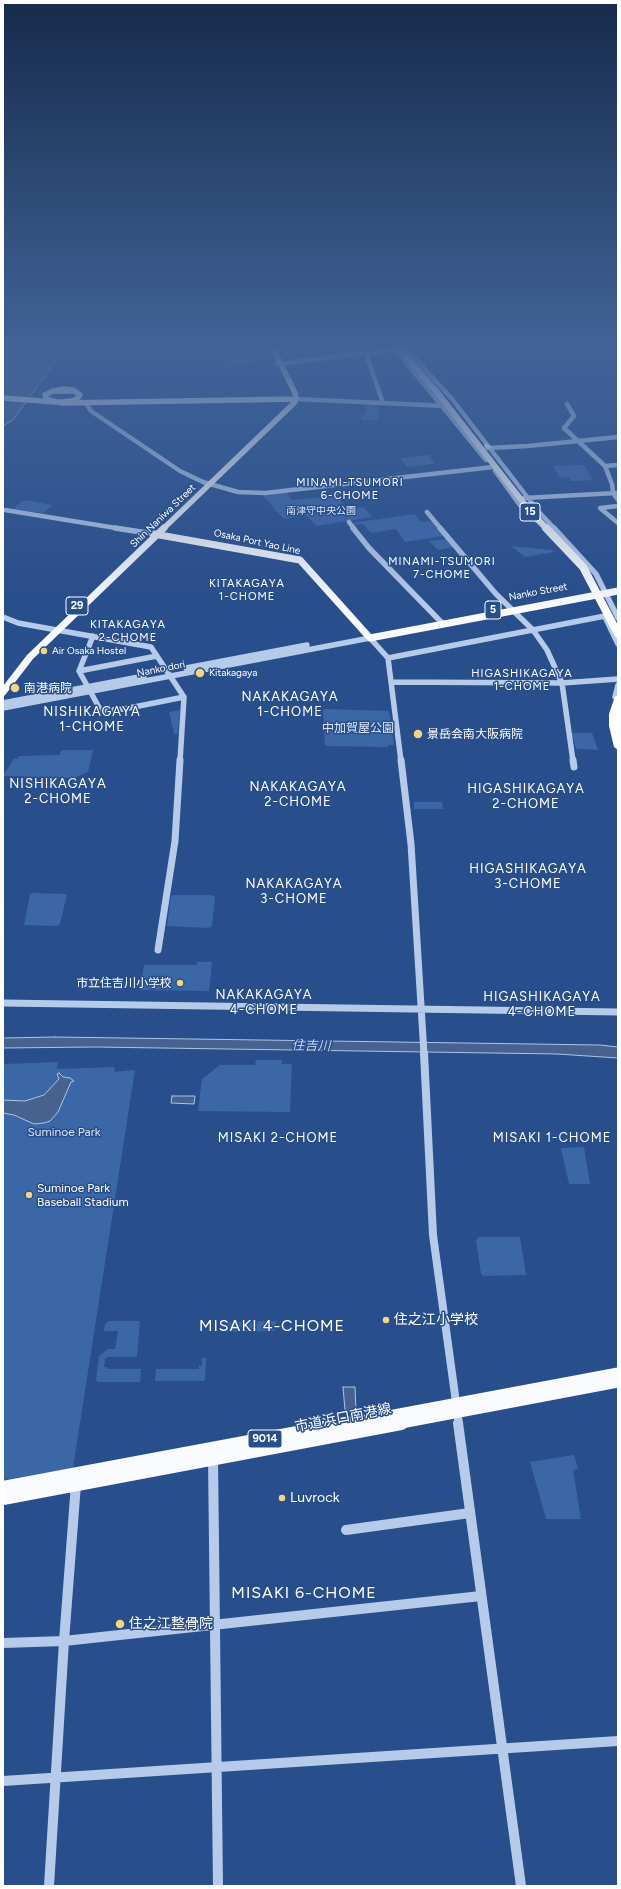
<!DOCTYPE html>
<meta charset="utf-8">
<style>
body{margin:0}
#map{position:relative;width:621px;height:1889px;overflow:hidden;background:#284e8b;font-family:Figtree,sans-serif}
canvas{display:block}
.frame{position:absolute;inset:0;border:4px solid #fff;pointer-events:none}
</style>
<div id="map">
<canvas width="621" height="1889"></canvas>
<div class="frame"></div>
</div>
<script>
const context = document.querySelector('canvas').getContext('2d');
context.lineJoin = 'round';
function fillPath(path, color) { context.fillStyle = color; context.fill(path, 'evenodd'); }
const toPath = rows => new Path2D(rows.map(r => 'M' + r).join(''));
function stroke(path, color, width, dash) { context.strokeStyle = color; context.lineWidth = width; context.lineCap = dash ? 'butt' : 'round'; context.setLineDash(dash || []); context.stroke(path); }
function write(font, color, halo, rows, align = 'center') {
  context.font = font + ' Figtree,"Noto Sans JP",sans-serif'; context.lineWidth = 3; context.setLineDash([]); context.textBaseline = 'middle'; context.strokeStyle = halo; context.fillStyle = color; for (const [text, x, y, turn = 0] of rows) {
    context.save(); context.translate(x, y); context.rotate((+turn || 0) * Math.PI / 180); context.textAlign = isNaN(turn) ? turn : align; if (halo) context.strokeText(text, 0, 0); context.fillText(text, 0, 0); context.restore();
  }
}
fillPath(toPath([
 [240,344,261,344,263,348,249,349,263,348,268,360,228,366,221,351,243,349],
 [570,345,581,355,541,359,532,351,541,348],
 [366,403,378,404,378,420,361,420,361,415,365,415],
 [429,455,435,463,433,464,407,467,400,458],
 [584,465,593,480,571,481,569,477,560,478,553,466],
 [286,492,292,500,330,496,328,493,342,492,344,494,337,495,347,509,364,507,372,517,317,526,306,515,284,519,262,495],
 [25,500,53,505,43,513,16,509,15,506],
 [415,514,421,522,431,521,444,536,405,542,396,529,371,533,363,524,353,525,352,523],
 [446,539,454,547,438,550,429,541],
 [511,546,551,550,554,552,525,557],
 [325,709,389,711,394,745,388,745,388,747,325,746,323,710],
 [180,710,178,734,174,734,169,712],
 [572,733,592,733,598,750,576,749],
 [61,750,93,750,88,772,74,778,3,776,14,758,17,759,19,756,60,755],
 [414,802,442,802,443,809,414,809],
 [32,893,67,894,60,924,57,926,24,925,30,894],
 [174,895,212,895,215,897,212,926,209,928,167,926,171,896],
 [197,962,212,962,209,991,140,990,144,965,197,965],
 [256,1060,282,1060,282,1064,292,1064,290,1112,198,1111,202,1079,220,1065,255,1065],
 [58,1062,57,1069,114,1067,115,1072,135,1070,73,1468,3,1480,3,1064],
 [584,1147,590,1184,569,1184,561,1148],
 [479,1237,520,1237,526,1275,483,1276,481,1274,476,1240],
 [108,1321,140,1321,137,1357,108,1357,105,1359,104,1367,107,1367,107,1369,141,1369,140,1382,98,1382,96,1380,99,1356,108,1349,115,1349,118,1331,104,1331,105,1324],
 [276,1321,275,1331,220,1332,222,1322],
 [202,1358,206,1358,205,1380,203,1381,155,1381,156,1369,199,1369,199,1366,202,1365],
 [574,1455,578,1469,573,1470,581,1519,546,1519,530,1462]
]), '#3c67a7');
const water = toPath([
 [3,344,68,344,13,420,3,426,3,344],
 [55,1037,600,1045,618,1047,618,1058,557,1054,95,1047,3,1048,3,1038,55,1037],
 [59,1073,63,1077,70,1078,74,1081,71,1082,58,1112,50,1121,44,1123,34,1124,14,1115,3,1113,3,1100,25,1101,44,1095,59,1079,57,1074,59,1073],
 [172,1096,195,1096,194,1104,171,1103,172,1096],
 [343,1387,355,1387,356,1410,345,1410,343,1387]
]);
fillPath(water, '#47628e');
stroke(water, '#aac5ea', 1);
stroke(toPath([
 [358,344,366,353,383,403],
 [391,344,486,460],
 [402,344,452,399,538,511,555,529],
 [277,364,399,349],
 [296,399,446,406],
 [86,403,91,411,180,471,203,482,238,492,265,493,493,467],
 [567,404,574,416,564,428,605,466,612,484,613,493,618,500],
 [487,448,528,446,618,437],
 [605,466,618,465],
 [495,471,519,504,543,526],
 [524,498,616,493],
 [618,506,600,508,618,523],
 [5,510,122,529],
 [427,512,441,529],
 [349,522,354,529]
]), '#b6cbe9', 4.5);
stroke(toPath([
 [115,528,154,534],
 [353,528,369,548,443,624],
 [440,528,496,594,533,630,547,650,562,683,573,761],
 [554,528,596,574,618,618],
 [3,617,18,623,151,647,184,697,180,761],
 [606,619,618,644],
 [93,636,79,671,101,711,124,709,184,697],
 [388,658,605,616],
 [186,668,307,645],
 [79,671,157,656],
 [391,682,562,683,618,679],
 [615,697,618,685],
 [3,703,144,676],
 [3,708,370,638,388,658,401,761]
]), '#b6cbe9', 5.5);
stroke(toPath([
 [401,760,411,844,424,1054],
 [573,760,574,767],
 [158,950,175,841,180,760],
 [3,1003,618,1012]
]), '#b6cbe9', 7);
stroke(toPath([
 [424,1053,433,1235,459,1424]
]), '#b6cbe9', 8);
stroke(toPath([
 [458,1423,521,1886],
 [213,1458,218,1886],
 [346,1530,470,1513],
 [3,1643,64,1641,481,1596],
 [3,1781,618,1741],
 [49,1886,64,1641,76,1484]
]), '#b6cbe9', 10);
stroke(toPath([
 [3,398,55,402],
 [62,403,296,399],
 [163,529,294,403,296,399,295,393,271,344]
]), '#f9fbfe', 5.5);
stroke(toPath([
 [154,534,300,560,370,638,618,591],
 [3,692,30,657,164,528]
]), '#f9fbfe', 7);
stroke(toPath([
 [346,1424,618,1373],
 [396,1424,618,1382]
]), '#f9fbfe', 11);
stroke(toPath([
 [3,1488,351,1423],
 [3,1498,401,1423]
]), '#f9fbfe', 14);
fillPath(toPath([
 [484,444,488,444,493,448,488,449,484,446,484,444],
 [615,696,618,696,618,750,614,747,609,726,609,714,615,696]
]), '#fff');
stroke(toPath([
 [53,391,64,389,73,390,80,395],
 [53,391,74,391,80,395],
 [51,392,53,391],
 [51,392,53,391],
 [45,395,46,399],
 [45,395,46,399],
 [45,395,51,392],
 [45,395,51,392],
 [46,399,56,402],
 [46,399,56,402],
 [77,399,80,395],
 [77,399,80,395],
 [71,401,77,399],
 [71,401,77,399],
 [56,402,61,402],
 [61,402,71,401],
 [61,402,71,401]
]), '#f9fbfe', 5.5);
stroke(toPath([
 [395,344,437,392,526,506,547,529]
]), '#fff', 6);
stroke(toPath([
 [546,528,583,567,618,634]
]), '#fff', 8);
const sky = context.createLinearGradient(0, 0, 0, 608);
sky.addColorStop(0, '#162b4c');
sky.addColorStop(0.57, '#426398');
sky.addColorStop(1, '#42639800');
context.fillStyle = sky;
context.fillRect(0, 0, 621, 608);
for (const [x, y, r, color] of [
 [44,651,4,"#f2d57c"],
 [200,673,5,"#f2d57c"],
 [15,688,5,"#f2d57c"],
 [418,734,5,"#f2d57c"],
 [180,983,4,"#f2d57c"],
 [29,1195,4,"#f2d57c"],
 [386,1320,4,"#f2d57c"],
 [282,1498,4,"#f2d57c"],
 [120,1624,5,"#f2d57c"]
]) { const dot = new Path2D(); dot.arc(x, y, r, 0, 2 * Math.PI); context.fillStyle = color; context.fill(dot); stroke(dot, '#284e8b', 1.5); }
write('10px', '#dae6f7', '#284e8b', [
 ["南津守中央公園",321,511]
]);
write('10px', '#fff', '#284e8b', [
 ["Shin Naniwa Street",163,516,-44],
 ["Osaka Port Yao Line",257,542,12],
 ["Nanko Street",538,592,-11],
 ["Nanko dori",161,669,-11]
]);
write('10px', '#fff', '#284e8b', [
 ["Air Osaka Hostel",52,651],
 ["Kitakagaya",209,673]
], 'left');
context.letterSpacing = '1px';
write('11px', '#fff', '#284e8b', [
 ["MINAMI-TSUMORI",350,483],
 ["6-CHOME",350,496],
 ["MINAMI-TSUMORI",442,562],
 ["7-CHOME",442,575],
 ["KITAKAGAYA",247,584],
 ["1-CHOME",247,597],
 ["KITAKAGAYA",128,625],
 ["2-CHOME",128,638],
 ["HIGASHIKAGAYA",522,674],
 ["1-CHOME",522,687]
]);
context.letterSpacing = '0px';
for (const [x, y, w] of [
 [530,512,20],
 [77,606,22],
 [493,610,16],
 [265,1439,34]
]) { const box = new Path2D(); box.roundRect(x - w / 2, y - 9, w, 18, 3); context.fillStyle = '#284e8b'; context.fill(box); stroke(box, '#fff', 1); }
write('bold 11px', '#fff', null, [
 ["15",530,512],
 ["29",77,606],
 ["5",493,610],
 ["9014",265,1439]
]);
write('12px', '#fff', '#284e8b', [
 ["南港病院",24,688],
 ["景岳会南大阪病院",427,734],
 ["市立住吉川小学校",172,983,"right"],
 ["Suminoe Park",37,1188],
 ["Baseball Stadium",37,1202]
], 'left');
write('12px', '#dae6f7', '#284e8b', [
 ["中加賀屋公園",358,728],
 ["Suminoe Park",64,1132]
]);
context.letterSpacing = '1px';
write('13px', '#fff', '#284e8b', [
 ["NAKAKAGAYA",290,697],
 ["1-CHOME",290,712],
 ["NISHIKAGAYA",92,712],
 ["1-CHOME",92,727],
 ["NISHIKAGAYA",58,784],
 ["2-CHOME",58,799],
 ["NAKAKAGAYA",298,787],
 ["2-CHOME",298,802],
 ["HIGASHIKAGAYA",526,789],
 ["2-CHOME",526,804],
 ["HIGASHIKAGAYA",528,869],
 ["3-CHOME",528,884],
 ["NAKAKAGAYA",294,884],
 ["3-CHOME",294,899],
 ["NAKAKAGAYA",264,995],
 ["4-CHOME",264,1010],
 ["HIGASHIKAGAYA",542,997],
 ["4-CHOME",542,1012],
 ["MISAKI 2-CHOME",278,1138],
 ["MISAKI 1-CHOME",552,1138]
]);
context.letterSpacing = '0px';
write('italic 13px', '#c2d5f1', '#284e8b', [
 ["住吉川",311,1046,1]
]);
write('14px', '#fff', '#284e8b', [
 ["住之江小学校",394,1320],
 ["Luvrock",290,1498],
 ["住之江整骨院",129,1624]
], 'left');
write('14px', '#fff', '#284e8b', [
 ["市道浜口南港線",343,1418,-11]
]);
context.letterSpacing = '1px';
write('16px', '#fff', '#284e8b', [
 ["MISAKI 4-CHOME",272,1326],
 ["MISAKI 6-CHOME",304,1593]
]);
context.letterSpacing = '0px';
</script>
